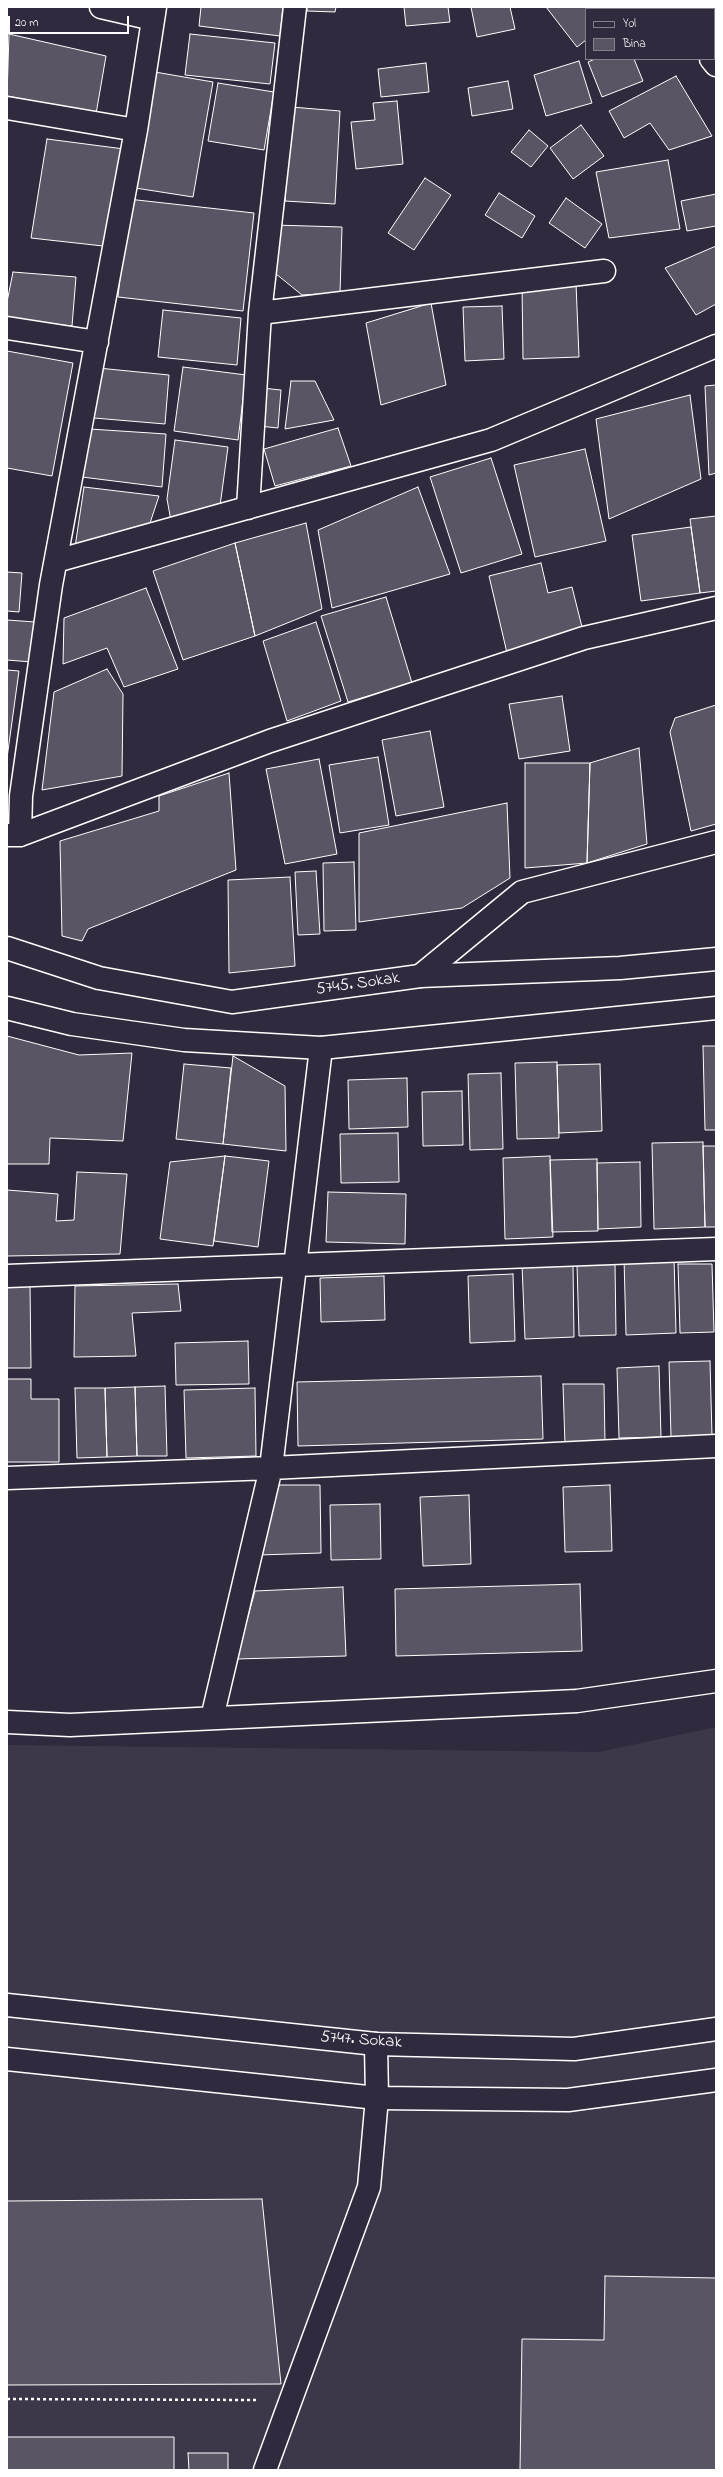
<!DOCTYPE html>
<style>
body{margin:0}
#map{position:relative;width:723px;height:2477px;overflow:hidden;background:#2f2a3d;font-family:"Indie Flower",sans-serif}
canvas{display:block}
.frame{position:absolute;inset:0;border:8px solid #fff;pointer-events:none}
.legend{position:absolute;left:585px;top:8px;width:130px;height:52px;box-sizing:border-box;background:#2f2a3d;border:1px solid #827f8b;margin:0;padding:5px 7px;list-style:none;font-size:12px;color:#fff}
.legend li{display:flex;align-items:center;gap:8px;height:20px}
.legend b{width:20px;border:1px solid #827f8b}
.scale{position:absolute;left:8px;top:16px;width:121px;height:18px;box-sizing:border-box;border:2px solid #fff;border-top:0;padding-left:5px;font-size:12px;line-height:14px;white-space:nowrap;color:#fff;-webkit-text-stroke:3px #2f2a3d;paint-order:stroke}
</style>
<div id="map">
<canvas width="723" height="2477"></canvas>
<div class="frame"></div>
<ul class="legend">
<li><b style="height:5px;background:#2f2a3d"></b>Yol</li>
<li><b style="height:11px;background:#595564"></b>Bina</li>
</ul>
<div class="scale">20 m</div>
</div>
<script>
const context = document.querySelector('canvas').getContext('2d');
context.lineJoin = 'round';
function fillPath(path, color) { context.fillStyle = color; context.fill(path, 'evenodd'); }
const toPath = rows => new Path2D(rows.map(r => 'M' + r).join(''));
function stroke(path, color, width, dash) { context.strokeStyle = color; context.lineWidth = width; context.lineCap = dash ? 'butt' : 'round'; context.setLineDash(dash || []); context.stroke(path); }
function write(font, color, halo, rows, align = 'center') {
  context.font = font + ' "Indie Flower",sans-serif'; context.lineWidth = 3.5; context.setLineDash([]); context.textBaseline = 'middle'; context.strokeStyle = halo; context.fillStyle = color; for (const [text, x, y, turn = 0] of rows) {
    context.save(); context.translate(x, y); context.rotate((+turn || 0) * Math.PI / 180); context.textAlign = isNaN(turn) ? turn : align; if (halo) context.strokeText(text, 0, 0); context.fillText(text, 0, 0); context.restore();
  }
}
fillPath(toPath([
 [694,7,716,7,716,33,714,30,714,9,696,9],
 [716,1727,716,2470,7,2470,7,1745,599,1752]
]), '#3c3749');
const building = toPath([
 [201,7,283,7,280,36,199,26,201,7],
 [307,7,336,7,335,12,307,11,307,7],
 [404,7,448,7,450,22,406,26,404,7],
 [471,7,510,7,515,29,477,37,471,7],
 [546,7,622,7,624,9,586,9,586,40,577,47,546,7],
 [9,34,106,56,96,114,7,96,9,34],
 [190,34,275,43,270,84,185,75,190,34],
 [595,59,634,59,643,81,602,97,588,62,595,59],
 [579,61,592,103,546,116,534,75,579,61],
 [426,63,429,92,381,97,378,69,426,63],
 [149,71,213,82,193,197,129,187,149,71],
 [676,76,712,136,669,150,650,123,624,138,609,111,676,76],
 [508,81,513,109,472,116,468,88,508,81],
 [218,83,274,92,264,150,208,141,218,83],
 [397,101,403,164,356,169,351,122,375,120,373,103,397,101],
 [291,107,340,111,335,204,285,201,291,107],
 [581,125,604,156,573,179,550,148,581,125],
 [529,130,548,146,531,167,511,152,529,130],
 [47,139,124,149,103,246,31,238,47,139],
 [668,160,680,229,609,238,596,172,668,160],
 [425,178,451,195,414,250,388,233,425,178],
 [499,193,535,216,522,238,485,215,499,193],
 [716,194,716,226,687,231,681,201,716,194],
 [566,198,602,224,585,248,549,223,566,198],
 [128,199,254,213,243,311,118,297,128,199],
 [274,225,342,227,340,293,302,295,270,269,274,225],
 [716,246,716,304,696,315,665,268,716,246],
 [13,272,76,277,72,326,7,319,7,302,13,272],
 [576,283,579,357,523,359,522,285,576,283],
 [431,303,446,385,381,405,366,323,431,303],
 [502,306,504,359,465,361,463,307,502,306],
 [163,310,241,318,237,365,158,357,163,310],
 [7,351,73,363,52,476,7,468,7,351],
 [183,367,246,375,238,440,174,431,183,367],
 [98,368,169,375,165,424,94,418,98,368],
 [291,381,315,381,334,420,285,429,291,381],
 [716,385,716,473,709,475,705,386,716,385],
 [262,388,281,390,278,428,259,426,262,388],
 [690,395,701,479,609,519,596,419,690,395],
 [338,428,351,466,275,486,264,449,338,428],
 [90,429,166,434,162,487,82,477,90,429],
 [175,440,228,447,220,506,171,521,167,499,175,440],
 [585,449,606,541,535,557,514,465,585,449],
 [491,458,522,554,461,573,430,477,491,458],
 [84,487,159,496,148,529,75,547,84,487],
 [418,487,450,574,332,608,318,530,418,487],
 [716,516,716,591,700,593,690,519,716,516],
 [306,523,322,609,255,636,235,543,306,523],
 [691,527,700,593,641,601,632,535,691,527],
 [235,543,255,636,183,660,153,571,235,543],
 [541,563,548,593,572,587,584,635,507,653,489,576,541,563],
 [7,572,22,573,19,612,7,611,7,572],
 [146,588,178,669,124,687,107,648,63,664,64,618,146,588],
 [386,597,412,683,348,702,321,616,386,597],
 [7,620,35,622,32,662,7,660,7,620],
 [316,622,341,701,287,721,263,641,316,622],
 [107,669,123,694,122,776,42,790,54,692,107,669],
 [7,670,19,671,7,758,7,670],
 [562,696,570,751,519,759,509,704,562,696],
 [716,705,716,824,691,831,670,732,675,718,716,705],
 [430,731,444,807,396,816,382,740,430,731],
 [639,748,647,844,587,863,590,763,639,748],
 [378,757,389,825,340,833,329,765,378,757],
 [319,759,337,854,285,864,266,769,319,759],
 [525,763,590,763,587,863,525,868,525,763],
 [229,773,236,870,88,929,82,941,62,936,60,841,159,811,159,796,229,773],
 [507,803,510,878,462,908,359,922,359,833,507,803],
 [354,862,356,930,324,931,323,863,354,862],
 [316,871,320,934,298,935,295,872,316,871],
 [290,877,295,966,229,973,228,880,290,877],
 [7,1036,79,1055,132,1053,123,1141,50,1138,49,1164,7,1164,7,1036],
 [703,1046,716,1046,716,1130,705,1130,703,1046],
 [233,1056,285,1086,286,1151,223,1144,233,1056],
 [557,1062,559,1138,517,1139,515,1063,557,1062],
 [184,1064,231,1068,223,1144,176,1139,184,1064],
 [600,1064,602,1131,559,1133,557,1065,600,1064],
 [501,1073,503,1149,470,1150,468,1074,501,1073],
 [407,1078,408,1127,349,1129,348,1080,407,1078],
 [462,1091,463,1145,423,1146,422,1092,462,1091],
 [398,1133,399,1182,341,1183,340,1134,398,1133],
 [703,1142,705,1227,654,1229,652,1143,703,1142],
 [703,1146,716,1146,716,1227,705,1227,703,1146],
 [225,1156,213,1246,160,1239,170,1162,225,1156],
 [225,1156,269,1161,258,1247,214,1241,225,1156],
 [550,1156,553,1237,505,1239,503,1158,550,1156],
 [597,1159,598,1231,552,1232,550,1160,597,1159],
 [640,1162,641,1227,598,1229,597,1163,640,1162],
 [77,1172,127,1174,120,1254,7,1256,7,1190,58,1194,56,1221,74,1220,77,1172],
 [328,1192,406,1194,405,1244,326,1242,328,1192],
 [674,1257,676,1333,626,1335,624,1258,674,1257],
 [615,1263,616,1335,579,1336,577,1264,615,1263],
 [573,1264,574,1337,525,1339,522,1265,573,1264],
 [678,1264,712,1264,714,1332,680,1333,678,1264],
 [513,1274,515,1341,470,1343,468,1276,513,1274],
 [384,1276,385,1320,321,1322,320,1278,384,1276],
 [178,1284,181,1311,132,1313,136,1356,74,1357,75,1286,178,1284],
 [7,1285,30,1285,31,1368,7,1368,7,1285],
 [248,1341,249,1384,176,1385,175,1343,248,1341],
 [710,1361,712,1436,671,1437,669,1362,710,1361],
 [659,1366,661,1437,619,1438,617,1368,659,1366],
 [541,1376,543,1439,298,1446,297,1382,541,1376],
 [7,1379,31,1379,31,1399,59,1399,59,1462,7,1462,7,1379],
 [563,1384,604,1384,605,1444,565,1445,563,1384],
 [165,1386,167,1456,137,1456,135,1387,165,1386],
 [135,1387,137,1456,107,1457,105,1388,135,1387],
 [75,1388,105,1388,107,1457,77,1458,75,1388],
 [255,1388,256,1456,186,1458,184,1390,255,1388],
 [274,1485,320,1485,321,1553,259,1555,274,1485],
 [610,1485,612,1551,565,1552,563,1487,610,1485],
 [469,1495,471,1564,423,1566,420,1497,469,1495],
 [380,1504,381,1559,331,1560,330,1505,380,1504],
 [580,1584,582,1651,396,1656,395,1589,580,1584],
 [343,1587,346,1656,236,1659,255,1591,343,1587],
 [262,2199,281,2384,7,2385,7,2201,262,2199],
 [605,2276,716,2278,716,2470,520,2470,522,2339,604,2340,605,2276],
 [7,2437,174,2437,174,2470,7,2470,7,2437],
 [188,2453,228,2453,228,2470,189,2470,188,2453]
]);
fillPath(building, '#595564');
stroke(building, '#fff', 1);
const service = toPath([
 [265,2470,369,2187,377,2098,376,2044]
]);
const minor = toPath([
 [101,7,153,19],
 [668,7,670,9],
 [711,59,716,65],
 [7,108,136,130],
 [260,313,604,271],
 [7,328,97,342],
 [248,508,260,313,295,7],
 [56,561,491,440,716,346],
 [7,835,20,835,21,796,51,585,136,130,155,7],
 [20,835,270,741,584,638,716,608],
 [420,976,522,892,716,842],
 [7,1276,716,1249],
 [7,1478,271,1468,716,1446],
 [212,1718,271,1468,321,1048],
 [7,1722,70,1725,577,1701,716,1681]
]);
const tertiary = toPath([
 [7,948,99,978,232,1002,420,976,620,968,716,959],
 [7,1008,72,1024,184,1040,321,1048,716,1008]
]);
const secondary = toPath([
 [7,2005,376,2044,574,2049,716,2029],
 [7,2059,377,2098,568,2100,716,2080]
]);
stroke(service, '#fff', 25);
stroke(minor, '#fff', 25);
stroke(tertiary, '#fff', 25);
stroke(secondary, '#fff', 25);
stroke(toPath([
 [7,2399,256,2400]
]), '#fff', 2.5, [3, 3]);
stroke(service, '#2f2a3d', 22);
stroke(minor, '#2f2a3d', 22);
stroke(tertiary, '#2f2a3d', 22);
stroke(secondary, '#2f2a3d', 22);
write('17px', '#fff', '#2f2a3d', [
 ["5745. Sokak",358,985,-8],
 ["5747. Sokak",361,2041,4]
]);
</script>
